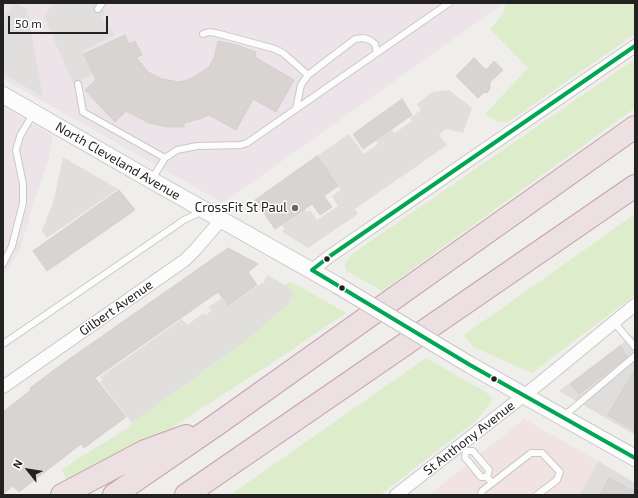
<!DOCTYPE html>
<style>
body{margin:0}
#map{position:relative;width:638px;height:498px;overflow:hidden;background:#f0eeeb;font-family:"Exo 2",sans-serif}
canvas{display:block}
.frame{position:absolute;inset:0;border:4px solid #222;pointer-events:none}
.north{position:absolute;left:8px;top:450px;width:40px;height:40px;-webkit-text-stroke:3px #fff;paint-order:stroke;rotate:300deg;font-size:11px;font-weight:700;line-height:16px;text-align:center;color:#222}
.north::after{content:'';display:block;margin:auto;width:14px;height:18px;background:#222;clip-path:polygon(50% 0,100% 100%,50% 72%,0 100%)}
.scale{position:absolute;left:8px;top:16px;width:100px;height:18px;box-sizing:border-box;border:2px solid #222;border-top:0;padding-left:5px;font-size:12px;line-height:14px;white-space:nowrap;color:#222;-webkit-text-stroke:3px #fff;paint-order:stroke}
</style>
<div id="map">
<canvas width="638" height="498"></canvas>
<div class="frame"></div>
<div class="north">N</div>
<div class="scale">50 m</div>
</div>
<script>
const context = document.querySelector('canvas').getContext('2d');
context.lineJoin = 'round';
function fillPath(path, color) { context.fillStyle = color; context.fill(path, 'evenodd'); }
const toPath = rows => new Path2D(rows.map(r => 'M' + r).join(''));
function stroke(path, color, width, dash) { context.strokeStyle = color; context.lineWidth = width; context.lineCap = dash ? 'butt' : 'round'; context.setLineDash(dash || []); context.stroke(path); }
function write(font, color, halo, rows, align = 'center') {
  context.font = font + ' "Exo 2",sans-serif'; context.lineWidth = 3; context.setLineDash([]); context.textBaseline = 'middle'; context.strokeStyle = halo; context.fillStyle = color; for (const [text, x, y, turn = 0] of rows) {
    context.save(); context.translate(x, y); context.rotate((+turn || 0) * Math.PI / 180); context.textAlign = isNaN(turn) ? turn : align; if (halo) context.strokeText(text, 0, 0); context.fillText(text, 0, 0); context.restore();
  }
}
fillPath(toPath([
 [635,334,635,435,559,391],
 [598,461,635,483,635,495,579,495]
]), '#dfdedc');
fillPath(toPath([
 [524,419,598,461,579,495,429,495]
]), '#f1e3e1');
fillPath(toPath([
 [3,3,504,3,223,203,3,79],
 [3,107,53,136,48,162,34,201,20,250,3,277]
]), '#ede4e9');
fillPath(toPath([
 [505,3,635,3,635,34,508,122,503,122,496,121,485,114,528,68,490,29,504,13],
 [635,59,635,108,382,291,347,271,345,268,346,262,352,254],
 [635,214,635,295,532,373,471,346,472,344,467,340,464,335],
 [288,282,297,285,346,313,278,359,145,445,69,486,62,470,74,461,131,426,132,423,244,342,294,292,285,285],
 [426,358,484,391,492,397,491,402,477,420,380,495,230,495]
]), '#ddeccb');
fillPath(toPath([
 [13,3,16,3,27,9,43,97,3,74,3,21],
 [54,3,93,3,105,12,102,17,115,35,83,51,93,74,73,84,44,16],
 [449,90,472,108,463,133,446,129,439,135,447,145,355,209,358,214,308,248,282,232,284,229,282,225,305,208,307,212,310,210,317,220,338,206,332,196,341,190,317,156,349,134,364,154,378,144,376,141,392,129,395,133,412,121,410,118,421,110,417,104,432,92],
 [63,157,118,189,47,238,42,231,54,200],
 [267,275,285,285,294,292,289,303,244,342,132,423,100,382,103,380,100,377,182,319,187,325,204,313,206,315,211,311,208,307,222,298,228,305,264,282]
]), '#e0dfde');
const building = toPath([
 [125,35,129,44,135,41,142,55,136,57,148,72,162,79,179,82,187,80,194,77,209,67,214,58,218,41,237,45,256,52,255,57,294,80,276,112,253,99,236,130,209,115,199,119,184,123,184,127,167,127,149,123,126,111,115,122,85,90,96,80,84,54,125,35],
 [474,58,486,70,494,61,503,70,490,82,490,88,487,93,484,92,478,98,456,76,474,58],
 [402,99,412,115,363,149,353,134,402,99],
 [317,156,338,186,324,196,332,207,320,215,312,204,275,229,255,200,317,156],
 [119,190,135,210,47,271,33,251,119,190],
 [228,248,258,264,248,272,257,285,228,305,218,292,95,378,126,417,84,448,81,444,19,492,13,486,3,494,3,412,31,390,30,388,58,367,228,248],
 [620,346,627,357,579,394,571,384,620,346],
 [635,369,635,431,608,415,635,369],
 [609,478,635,492,635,495,600,495,609,478]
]);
fillPath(building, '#d7d4d2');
stroke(building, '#d3d0cc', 1);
const service = toPath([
 [98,9,102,3],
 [203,34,209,32,216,33,275,49,283,53,308,75],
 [78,84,83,112,165,158],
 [296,109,301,85,308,75,355,39,363,38,370,40,375,44,377,53],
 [152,179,165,158,177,150,197,146,241,145,247,143,449,3],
 [3,264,12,246,23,203,23,184,16,150,20,136,33,114],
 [613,321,635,347],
 [3,344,184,220,203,211],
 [564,416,635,356],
 [460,445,466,451,465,458,468,461,481,477,487,477,492,483],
 [466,451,473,451,476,455,489,470,487,477],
 [481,495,482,491,531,453,542,453,560,472,557,480,537,495]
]);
const minor = toPath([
 [312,270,330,256,635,46],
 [3,387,185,260,195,250,221,220],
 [396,495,540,383,635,305]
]);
const tertiary = toPath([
 [3,95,151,180,337,285],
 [470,365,635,458]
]);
const motorway = toPath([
 [62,495,145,451,186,436],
 [114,495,216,425,635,127],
 [186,495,635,186]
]);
stroke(service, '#c9c8c7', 8);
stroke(minor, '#c9c8c7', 14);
stroke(tertiary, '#c9c8c7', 18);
stroke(motorway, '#c5a2ac', 24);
stroke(service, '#fdfcfc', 6);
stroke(minor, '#fdfcfc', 12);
stroke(tertiary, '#fdfcfc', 16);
stroke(motorway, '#ece0e2', 22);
const tertiaryBridge = toPath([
 [337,285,470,365]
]);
stroke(tertiaryBridge, '#c9c8c7', 18, []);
stroke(tertiaryBridge, '#fdfcfc', 16);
stroke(toPath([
 [312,270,330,256,635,46],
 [312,270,470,365,635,458]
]), '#00a651', 4);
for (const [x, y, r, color] of [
 [295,208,4,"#6a6968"],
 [327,259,3.5,"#222"],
 [342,288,3.5,"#222"],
 [494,379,3.5,"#222"]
]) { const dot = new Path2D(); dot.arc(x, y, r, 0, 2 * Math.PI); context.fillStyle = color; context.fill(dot); stroke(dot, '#fff', 1.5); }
write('13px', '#222', '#fff', [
 ["North Cleveland Avenue",118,161,30],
 ["Gilbert Avenue",116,308,-35],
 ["St Anthony Avenue",469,438,-38]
]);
write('13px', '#222', '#fff', [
 ["CrossFit St Paul",287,208]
], 'right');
</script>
